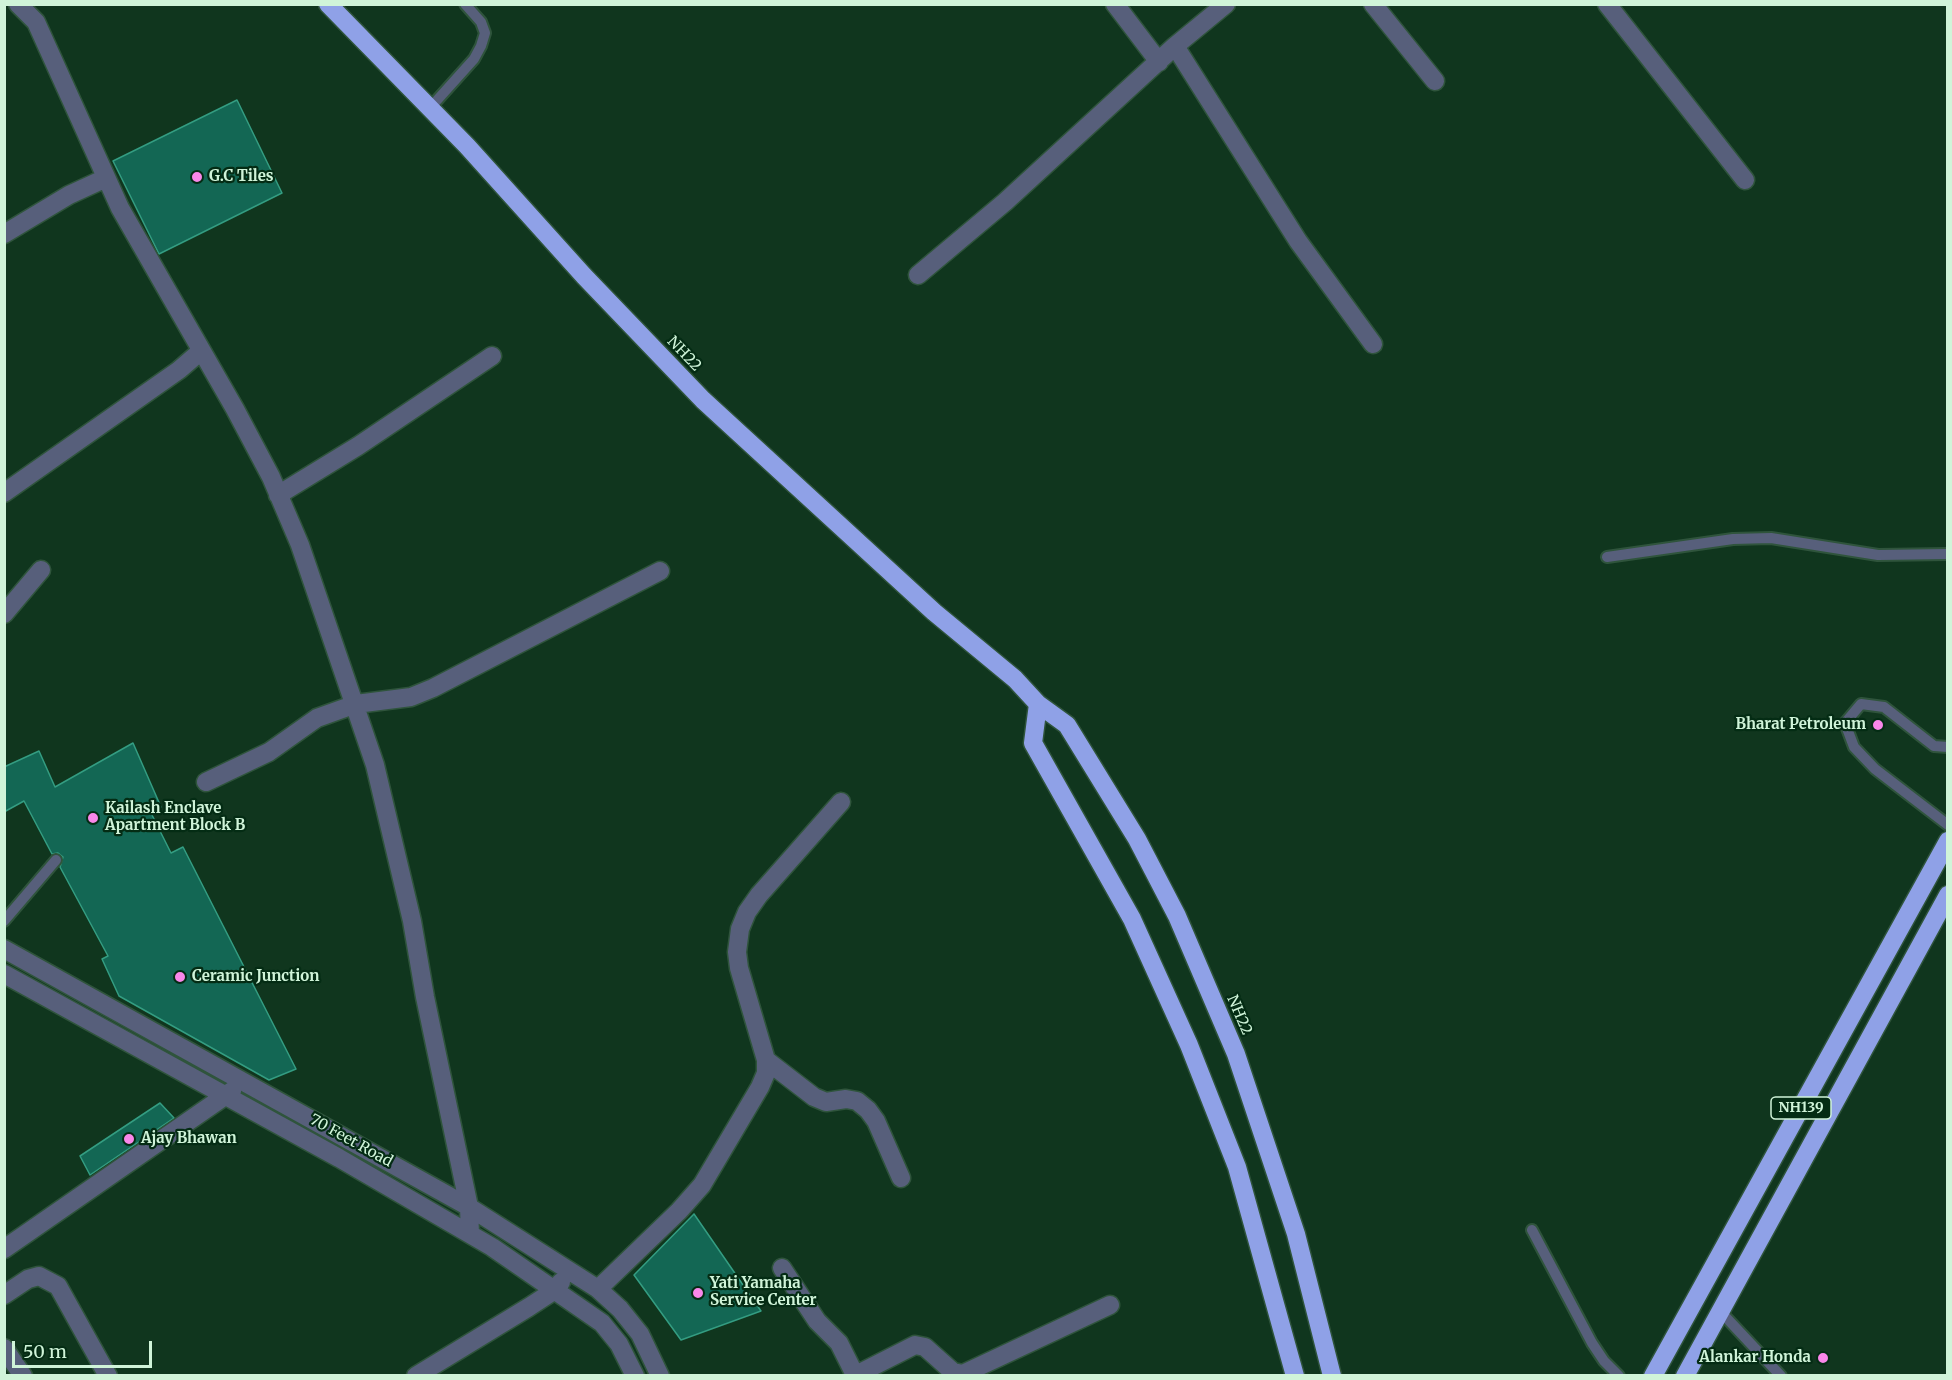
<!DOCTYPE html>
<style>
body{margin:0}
#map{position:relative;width:1952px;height:1380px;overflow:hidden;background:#10361e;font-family:Merriweather,serif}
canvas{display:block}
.frame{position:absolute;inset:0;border:6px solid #d0f4d9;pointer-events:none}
.scale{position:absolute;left:12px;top:1341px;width:140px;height:27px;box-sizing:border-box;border:3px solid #d0f4d9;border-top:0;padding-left:8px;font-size:18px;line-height:21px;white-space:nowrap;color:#d0f4d9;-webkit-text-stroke:4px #042c14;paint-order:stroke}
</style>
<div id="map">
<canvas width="1952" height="1380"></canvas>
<div class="frame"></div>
<div class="scale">50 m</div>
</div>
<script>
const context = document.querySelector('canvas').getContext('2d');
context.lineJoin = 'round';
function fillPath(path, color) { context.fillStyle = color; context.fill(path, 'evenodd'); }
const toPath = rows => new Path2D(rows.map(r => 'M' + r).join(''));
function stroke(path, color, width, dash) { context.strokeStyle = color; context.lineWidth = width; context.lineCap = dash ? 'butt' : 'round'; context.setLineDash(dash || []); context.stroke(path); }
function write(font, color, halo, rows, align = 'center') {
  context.font = font + ' Merriweather,serif'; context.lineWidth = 4.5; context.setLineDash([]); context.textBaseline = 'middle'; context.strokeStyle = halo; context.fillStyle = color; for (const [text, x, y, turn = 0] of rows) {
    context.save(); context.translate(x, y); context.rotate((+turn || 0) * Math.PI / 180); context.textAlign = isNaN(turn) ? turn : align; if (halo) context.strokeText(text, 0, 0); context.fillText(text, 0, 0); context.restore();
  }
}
const building = toPath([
 [237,100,282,193,159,254,113,161,237,100],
 [133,743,161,807,151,813,171,853,183,847,296,1069,269,1080,119,996,102,959,108,956,60,867,63,857,58,853,52,854,24,801,4,812,4,767,39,751,55,787,133,743],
 [160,1103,174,1118,90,1175,80,1156,160,1103],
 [694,1214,761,1311,681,1340,634,1275,694,1214]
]);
fillPath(building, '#136754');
stroke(building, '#349d82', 1.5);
const lane = toPath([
 [430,108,474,59,481,46,485,33,481,22,465,4],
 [1607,557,1733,539,1771,538,1878,555,1948,554],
 [1948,747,1934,746,1884,707,1861,704,1845,723,1854,747,1875,769,1948,825],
 [4,921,56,860],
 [1532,1230,1592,1343,1604,1361,1619,1376],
 [1720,1311,1781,1376]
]);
const street = toPath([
 [18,4,36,22,120,208,235,409,271,477,300,545,375,765,412,921,425,997,469,1207,470,1234],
 [1115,4,1159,62],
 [1373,4,1435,81],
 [1607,4,1745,180],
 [1175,46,1298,241,1373,344],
 [4,234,69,195,106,178],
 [918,275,1005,202,1175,46,1226,4],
 [4,493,179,370,201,351],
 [278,495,358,446,492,356],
 [4,614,41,570],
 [206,782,269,752,317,718,356,704,411,697,433,688,660,571],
 [4,949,469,1207,598,1289,620,1309,640,1334,660,1376],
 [4,974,339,1158,492,1247,602,1323,619,1344,635,1376],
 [766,1060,814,1097,826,1102,846,1099,857,1101,868,1110,876,1121,901,1178],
 [4,1249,232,1091],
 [782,1268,817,1321,839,1343,855,1375],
 [598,1289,679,1211,702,1185,760,1087,766,1073,766,1060,739,968,737,952,740,929,747,912,759,895,841,802],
 [4,1295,28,1279,39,1276,58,1286,108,1376],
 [4,1348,23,1376],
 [416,1376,529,1307,555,1290,561,1282],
 [854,1376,915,1345,925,1347,953,1372,963,1374,1110,1305]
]);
const highway = toPath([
 [328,4,467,146,584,276,703,400,934,612,1015,679,1038,704,1067,725,1137,839,1177,916,1236,1054,1296,1234,1332,1376],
 [1038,704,1033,743,1132,919,1189,1045,1237,1167,1295,1376],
 [1653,1376,1948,841],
 [1685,1376,1948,895]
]);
stroke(lane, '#2f543c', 14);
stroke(street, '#2f543c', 21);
stroke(highway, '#2f543c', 21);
stroke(lane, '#575f7b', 10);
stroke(street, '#575f7b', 18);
stroke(highway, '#8fa1e7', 18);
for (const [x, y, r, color] of [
 [197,177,6,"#f987e9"],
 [1878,725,6,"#f987e9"],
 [93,818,6,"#f987e9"],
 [180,977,6,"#f987e9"],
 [129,1139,6,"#f987e9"],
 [698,1293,6,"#f987e9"],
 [1823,1358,6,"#f987e9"]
]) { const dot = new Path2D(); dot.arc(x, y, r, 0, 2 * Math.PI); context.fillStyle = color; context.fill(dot); stroke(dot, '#042c14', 2); }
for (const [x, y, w] of [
 [1801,1108,60]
]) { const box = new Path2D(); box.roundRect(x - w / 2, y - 11, w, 22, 4.5); context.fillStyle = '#042c14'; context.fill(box); stroke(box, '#d0f4d9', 1.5); }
write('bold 14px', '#d0f4d9', null, [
 ["NH139",1801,1108]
]);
write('bold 15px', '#d0f4d9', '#042c14', [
 ["G.C Tiles",209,177],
 ["Bharat Petroleum",1866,725,"right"],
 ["Kailash Enclave",105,809],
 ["Apartment Block B",105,826],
 ["Ceramic Junction",192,977],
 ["Ajay Bhawan",141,1139],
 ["Yati Yamaha",710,1284],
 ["Service Center",710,1301],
 ["Alankar Honda",1811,1358,"right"]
], 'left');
write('15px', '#d0f4d9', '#042c14', [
 ["NH22",684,354,46],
 ["NH22",1239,1015,67],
 ["70 Feet Road",351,1141,29]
]);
</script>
